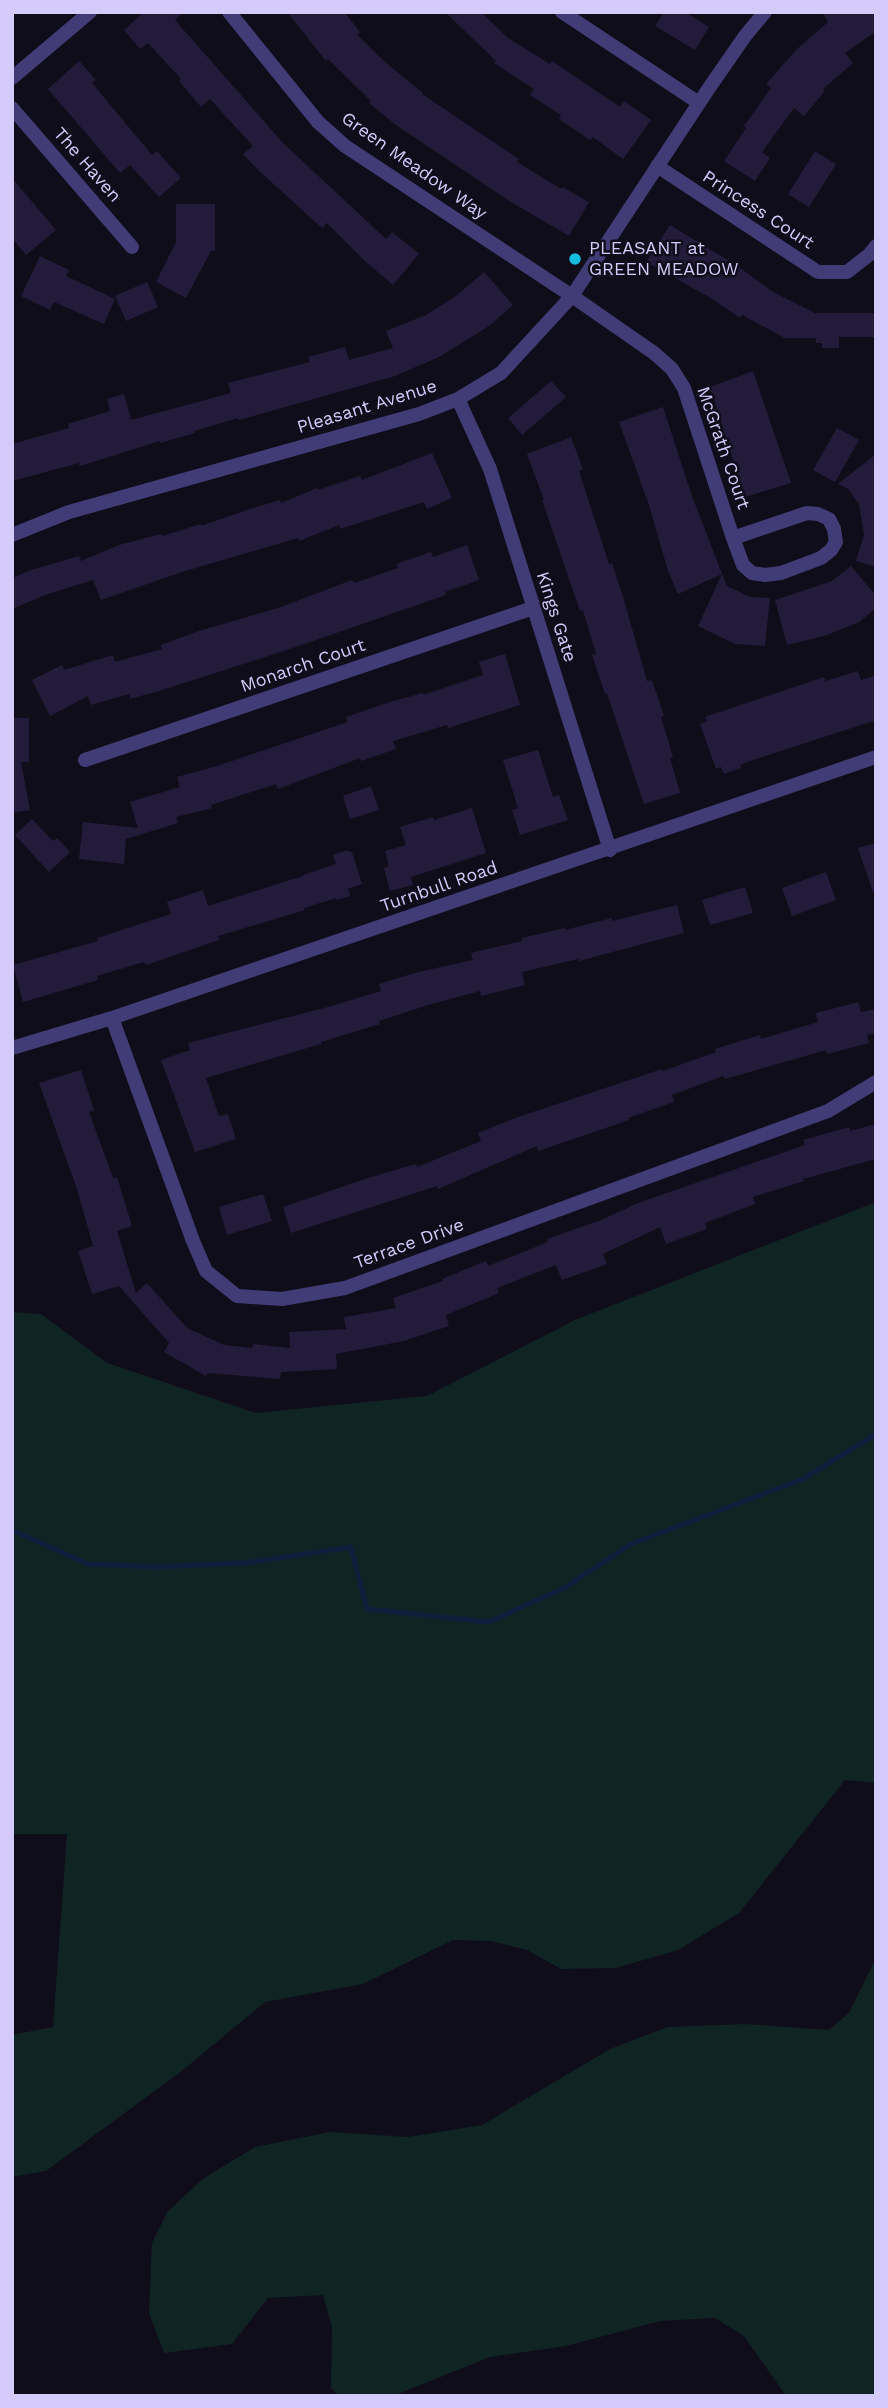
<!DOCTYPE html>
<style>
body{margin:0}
#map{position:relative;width:888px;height:2408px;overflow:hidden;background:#100d1b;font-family:"Work Sans",sans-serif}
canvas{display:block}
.frame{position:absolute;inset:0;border:14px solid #d4cbfa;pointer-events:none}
</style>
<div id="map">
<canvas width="888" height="2408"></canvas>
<div class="frame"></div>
</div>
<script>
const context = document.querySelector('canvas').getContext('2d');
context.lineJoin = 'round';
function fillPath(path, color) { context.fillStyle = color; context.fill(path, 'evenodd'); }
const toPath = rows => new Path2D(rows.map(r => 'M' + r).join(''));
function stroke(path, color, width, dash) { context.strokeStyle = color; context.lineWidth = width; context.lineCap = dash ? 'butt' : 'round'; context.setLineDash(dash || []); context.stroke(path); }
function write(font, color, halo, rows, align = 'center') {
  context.font = font + ' "Work Sans",sans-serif'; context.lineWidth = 5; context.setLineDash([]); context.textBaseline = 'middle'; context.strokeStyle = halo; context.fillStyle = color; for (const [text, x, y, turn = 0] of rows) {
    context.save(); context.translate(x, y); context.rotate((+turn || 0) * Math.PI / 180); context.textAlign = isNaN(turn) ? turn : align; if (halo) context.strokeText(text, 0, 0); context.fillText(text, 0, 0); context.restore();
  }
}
fillPath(toPath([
 [876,1202,876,1783,845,1780,739,1913,678,1950,616,1968,561,1969,527,1950,491,1941,453,1940,363,1984,265,2002,183,2070,46,2171,12,2177,12,2035,53,2027,67,1834,12,1834,12,1312,41,1314,107,1363,256,1413,427,1396,575,1320],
 [876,1958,876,2396,786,2396,744,2336,715,2318,660,2321,566,2346,490,2357,393,2396,339,2396,331,2388,332,2327,323,2295,268,2298,232,2344,164,2353,149,2313,152,2243,168,2211,204,2178,255,2147,330,2132,408,2137,482,2125,610,2049,668,2027,745,2024,829,2030,849,2013]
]), '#102424');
stroke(toPath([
 [12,1530,88,1564,156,1567,245,1563,351,1547,367,1609,489,1622,564,1588,631,1544,803,1479,876,1434]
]), '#0f1e3c', 5);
fillPath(toPath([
 [144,12,183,12,175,20,283,143,386,239,392,232,419,254,393,285,366,262,327,223,322,228,257,169,243,154,253,146,210,99,201,107,179,81,181,79,148,43,140,49,124,30],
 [287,12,344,12,360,32,357,35,386,63,423,93,422,94,519,159,517,162,561,189,562,187,589,202,569,236,511,202,396,125,369,103,371,101,328,59,326,61],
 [445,12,481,12,508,38,550,64,552,61,620,107,624,101,651,120,623,159,593,137,590,140,559,119,561,115,530,95,534,89,494,63,496,61],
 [664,12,685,12,709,27,695,50,655,26],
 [822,12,876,12,876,31,845,53,853,63,823,89,825,91,804,116,794,108,762,152,770,158,755,181,724,161,746,128,744,126,771,88,766,84,796,50,828,22],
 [79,61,96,80,92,83,126,124,152,155,157,151,181,178,159,197,130,165,120,173,48,89],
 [815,151,836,164,809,207,788,194],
 [12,178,56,230,26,255,12,238],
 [176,204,215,204,215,251,211,251,186,298,156,282,176,242],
 [670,225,739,267,773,292,815,313,876,313,876,337,839,337,839,348,822,348,822,343,816,343,816,338,785,338,742,315,740,318,709,297,646,262],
 [40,256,69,270,66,276,115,299,104,324,54,302,50,310,21,296],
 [484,272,513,305,489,326,439,357,395,376,239,420,238,418,194,431,195,433,160,443,160,441,80,466,79,463,12,481,12,444,69,428,68,424,110,411,107,399,124,394,131,420,231,393,228,383,310,362,308,357,345,347,349,360,393,348,386,331,426,315,456,296],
 [147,282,158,307,126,321,115,296],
 [753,371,791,483,745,497,710,387],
 [551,381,566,397,522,435,508,418],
 [663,407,692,496,722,574,678,594,668,571,649,505,619,422],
 [837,428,859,440,835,482,813,470],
 [571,437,583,469,579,471,609,564,612,563,623,597,647,681,652,680,664,716,661,717,673,757,670,758,680,793,644,804,607,693,605,694,592,655,596,654,583,610,580,611,542,500,544,500,527,454],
 [432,453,452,498,427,509,424,502,340,529,339,525,299,541,298,538,182,572,101,600,93,580,45,595,12,609,12,578,31,570,79,556,81,561,119,545,161,534,162,536,201,524,201,526,247,510,280,500,281,503,317,488,318,490,360,476,362,480],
 [876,454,876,567,856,561,864,535,859,504,848,489,838,484],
 [467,545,479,580,445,592,446,595,287,650,159,691,130,699,129,694,91,705,88,696,50,716,32,680,62,665,64,670,113,655,115,662,162,649,161,645,199,631,278,608,352,580,354,583,398,568,396,564,431,552,433,557],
 [851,566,876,596,876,608,859,622,827,635,787,645,775,600,832,581],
 [722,574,727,586,750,597,770,598,765,646,735,644,698,626],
 [505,654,520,705,448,728,447,725,393,741,396,749,361,761,360,758,278,789,276,784,211,805,212,808,176,817,178,823,126,839,124,864,79,859,83,822,138,828,130,802,180,787,177,777,217,766,348,722,346,717,390,702,423,693,423,695,483,675,479,662],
 [858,671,861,680,876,675,876,720,747,762,740,765,741,768,724,774,721,767,716,769,700,724,707,721,705,717,824,677,825,681],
 [12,718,29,718,29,762,21,762,30,810,12,813],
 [538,750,553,797,559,795,568,820,520,835,512,810,518,808,503,760],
 [371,786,379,810,350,819,343,796],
 [472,808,486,853,411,877,413,885,390,891,384,868,389,866,385,851,406,845,400,827,433,817,434,820],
 [32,819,53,841,57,838,70,852,49,872,15,835],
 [876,843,876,892,873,892,858,848],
 [348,850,349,852,352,852,362,884,348,889,350,896,337,900,336,898,304,908,305,910,218,936,219,940,146,965,144,962,97,976,98,980,23,1002,13,965,98,941,97,938,171,914,167,902,203,890,208,906,303,876,303,875,336,864,333,855],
 [826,872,836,900,792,916,782,888],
 [745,887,753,913,710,925,702,900],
 [677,905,684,933,579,961,578,959,522,972,525,985,481,996,480,991,428,1005,379,1021,380,1024,321,1042,321,1044,206,1078,219,1116,228,1114,236,1139,195,1152,161,1060,190,1050,188,1043,328,1007,381,991,379,984,418,972,473,960,471,953,522,941,522,938,565,928,565,930,612,918,612,921],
 [858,1002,861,1012,876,1009,876,1033,867,1035,869,1043,827,1054,826,1050,725,1079,723,1076,672,1095,674,1102,628,1118,629,1120,538,1151,537,1146,438,1189,437,1186,291,1233,283,1207,368,1178,416,1164,417,1167,481,1141,478,1133,518,1117,662,1069,663,1071,716,1052,715,1049,760,1035,761,1039,818,1022,816,1013],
 [81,1070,94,1110,89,1112,113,1178,117,1177,132,1226,117,1231,136,1293,147,1283,187,1328,224,1345,252,1348,253,1344,290,1348,289,1332,346,1329,344,1317,396,1308,393,1298,443,1281,442,1279,486,1261,488,1266,548,1242,547,1239,601,1220,638,1203,805,1145,803,1140,849,1127,850,1131,876,1124,876,1159,803,1179,804,1181,753,1197,755,1204,705,1223,707,1229,666,1244,660,1227,603,1254,607,1264,562,1280,556,1265,497,1288,499,1293,446,1315,449,1326,404,1341,336,1354,337,1369,281,1372,280,1379,208,1373,206,1376,164,1352,169,1343,119,1286,92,1294,78,1251,93,1246,77,1189,39,1083],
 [263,1194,272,1221,227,1235,219,1207]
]), '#231b3a');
stroke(toPath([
 [229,12,318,122,345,146,572,296,654,353,672,369,684,388,733,538,807,513,818,514,829,519,834,529,836,542,831,550,821,558,781,573,765,575,752,573,743,565,733,538],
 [562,12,699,103],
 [12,78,90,12],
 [12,108,132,247],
 [657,166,818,272,847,272,870,254,876,246],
 [458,399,490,469,610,850],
 [12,535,69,512,419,414,458,399,501,373,572,296,709,88,745,36,765,12],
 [85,760,533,608],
 [112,1018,193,1241,206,1271,237,1296,282,1299,345,1288,828,1111,876,1082],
 [12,1048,112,1018,876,757]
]), '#423c76', 14);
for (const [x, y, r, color] of [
 [575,259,7,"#15bcdd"]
]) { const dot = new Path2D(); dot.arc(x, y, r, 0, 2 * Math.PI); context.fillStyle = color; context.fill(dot); stroke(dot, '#100d1b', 2.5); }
write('18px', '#d4cbfa', '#100d1b', [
 ["The Haven",87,165,49],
 ["Green Meadow Way",414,166,35],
 ["Princess Court",758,210,33],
 ["Pleasant Avenue",367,407,-17],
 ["McGrath Court",723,448,71],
 ["Kings Gate",556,617,72],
 ["Monarch Court",303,666,-19],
 ["Turnbull Road",439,887,-19],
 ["Terrace Drive",409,1244,-20]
]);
write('18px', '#d4cbfa', '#100d1b', [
 ["PLEASANT at",589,249],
 ["GREEN MEADOW",589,270]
], 'left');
</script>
